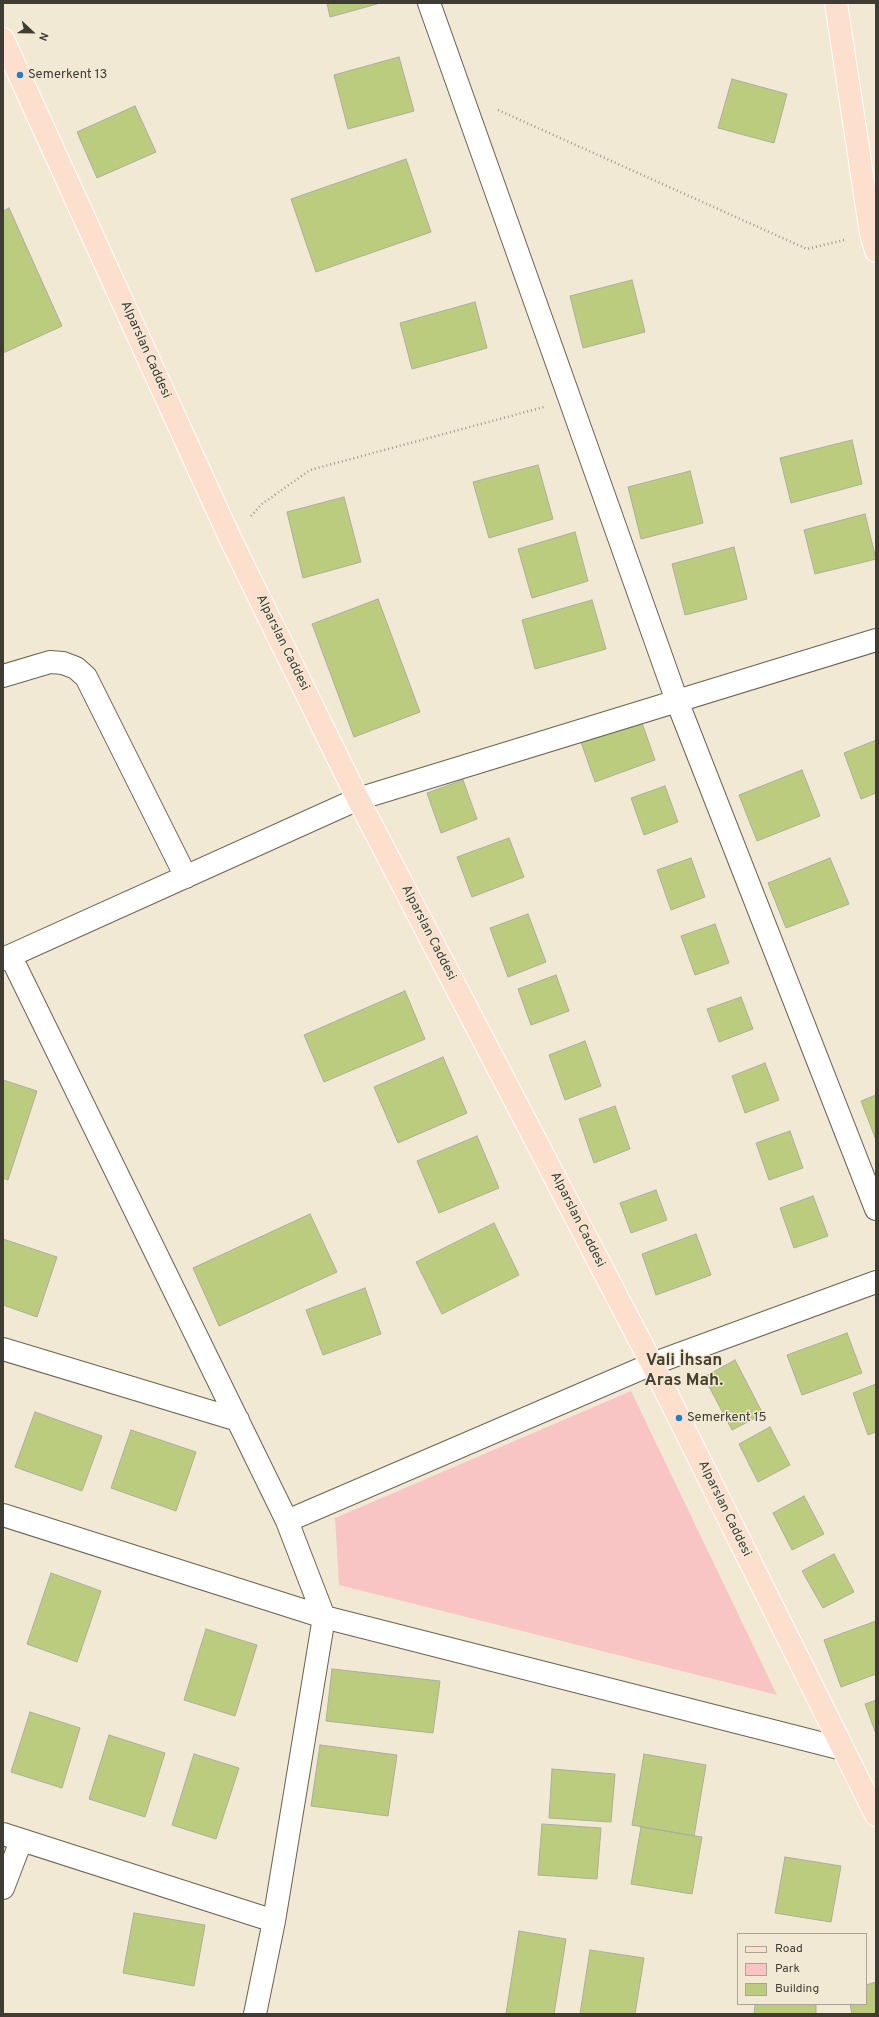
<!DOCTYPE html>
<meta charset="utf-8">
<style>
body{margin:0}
#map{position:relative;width:879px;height:2017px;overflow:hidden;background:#f2e9d5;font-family:Overpass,sans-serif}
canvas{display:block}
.frame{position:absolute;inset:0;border:4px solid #3f3c34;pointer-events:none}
.legend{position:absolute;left:737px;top:1933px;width:130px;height:72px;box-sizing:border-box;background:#f2e9d5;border:1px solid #aaa495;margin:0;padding:5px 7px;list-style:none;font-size:12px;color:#3f3c34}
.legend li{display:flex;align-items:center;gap:8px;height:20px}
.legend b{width:20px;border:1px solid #aaa495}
.north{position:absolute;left:12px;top:12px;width:40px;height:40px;-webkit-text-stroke:3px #f2e9d5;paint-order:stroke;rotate:112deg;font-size:11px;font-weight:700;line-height:16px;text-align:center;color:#3f3c34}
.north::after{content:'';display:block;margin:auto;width:14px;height:18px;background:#3f3c34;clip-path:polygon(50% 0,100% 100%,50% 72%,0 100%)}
</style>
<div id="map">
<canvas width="879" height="2017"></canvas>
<div class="frame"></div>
<ul class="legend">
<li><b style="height:5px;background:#fddfcd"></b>Road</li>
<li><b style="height:11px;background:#f8c5c4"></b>Park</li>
<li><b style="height:11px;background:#bccc7e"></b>Building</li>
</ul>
<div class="north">N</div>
</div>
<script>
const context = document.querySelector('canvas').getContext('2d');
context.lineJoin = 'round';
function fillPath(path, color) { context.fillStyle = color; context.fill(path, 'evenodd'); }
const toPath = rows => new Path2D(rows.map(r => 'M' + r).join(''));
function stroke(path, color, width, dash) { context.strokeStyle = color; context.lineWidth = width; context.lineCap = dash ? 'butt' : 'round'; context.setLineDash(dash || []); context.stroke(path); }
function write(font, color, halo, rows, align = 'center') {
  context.font = font + ' Overpass,sans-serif'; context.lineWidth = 3; context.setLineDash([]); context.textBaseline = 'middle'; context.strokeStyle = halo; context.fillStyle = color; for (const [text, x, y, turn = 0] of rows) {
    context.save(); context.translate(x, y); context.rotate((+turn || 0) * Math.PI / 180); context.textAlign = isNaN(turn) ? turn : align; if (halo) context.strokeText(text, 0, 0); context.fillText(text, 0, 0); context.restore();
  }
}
fillPath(toPath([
 [631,1391,777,1695,339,1585,335,1518]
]), '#f8c5c4');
const building = toPath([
 [327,3,377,3,377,4,330,17,327,3],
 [399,57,414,111,348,129,334,75,399,57],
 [732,79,787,94,774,143,718,128,732,79],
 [135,106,156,152,97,178,77,132,135,106],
 [406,159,431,232,316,272,291,199,406,159],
 [9,208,62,326,3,353,3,211,9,208],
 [632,280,645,332,583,348,570,296,632,280],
 [475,302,487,348,412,369,400,323,475,302],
 [852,440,862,484,791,503,780,458,852,440],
 [538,465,553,519,489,538,473,482,538,465],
 [690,471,703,523,641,539,628,487,690,471],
 [344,497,361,562,303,578,287,512,344,497],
 [865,514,876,559,815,574,804,530,865,514],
 [575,532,588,581,532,598,518,549,575,532],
 [734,547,747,599,685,615,672,564,734,547],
 [378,599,420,712,354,737,312,624,378,599],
 [592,600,606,649,535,669,522,620,592,600],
 [641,720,655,760,595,782,581,742,641,720],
 [876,740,876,793,861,799,844,753,876,740],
 [802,770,820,816,757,841,739,795,802,770],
 [463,780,477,819,441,833,427,793,463,780],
 [665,786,678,822,644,835,631,798,665,786],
 [509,838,524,877,472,897,457,857,509,838],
 [691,858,705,897,671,910,657,870,691,858],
 [830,858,849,904,786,928,768,883,830,858],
 [528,914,546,962,508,977,490,928,528,914],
 [715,924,729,963,695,975,681,936,715,924],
 [556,975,569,1011,531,1025,518,989,556,975],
 [405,991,425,1039,324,1082,304,1035,405,991],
 [741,997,753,1029,719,1042,707,1009,741,997],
 [585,1041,601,1086,565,1100,549,1055,585,1041],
 [443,1057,467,1113,398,1143,374,1087,443,1057],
 [765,1063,779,1100,745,1113,732,1076,765,1063],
 [3,1080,37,1091,8,1180,3,1178,3,1080],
 [876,1095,876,1140,861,1101,876,1095],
 [615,1106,630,1149,594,1163,579,1119,615,1106],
 [790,1131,803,1168,769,1180,756,1143,790,1131],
 [477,1136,499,1188,439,1213,417,1161,477,1136],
 [656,1190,667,1220,631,1233,620,1203,656,1190],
 [813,1196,828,1236,794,1248,780,1208,813,1196],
 [310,1214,337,1272,219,1326,193,1268,310,1214],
 [494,1223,519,1275,442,1314,416,1262,494,1223],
 [696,1234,711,1275,656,1295,642,1254,696,1234],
 [3,1239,57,1257,37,1317,3,1305,3,1239],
 [365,1288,381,1334,323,1355,306,1310,365,1288],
 [847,1333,862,1373,802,1395,787,1355,847,1333],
 [735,1360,763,1414,732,1430,704,1377,735,1360],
 [876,1384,876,1432,868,1435,853,1393,876,1384],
 [35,1412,102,1436,82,1491,15,1467,35,1412],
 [770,1427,790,1465,758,1482,739,1444,770,1427],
 [131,1430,196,1452,176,1511,111,1488,131,1430],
 [804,1496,824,1534,792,1550,773,1513,804,1496],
 [834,1554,854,1592,823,1608,802,1571,834,1554],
 [51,1573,101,1591,77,1662,27,1644,51,1573],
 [876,1621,876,1674,841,1687,824,1640,876,1621],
 [206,1629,257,1645,235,1716,184,1700,206,1629],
 [332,1669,440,1681,433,1733,326,1721,332,1669],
 [876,1700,876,1734,865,1704,876,1700],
 [30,1712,80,1728,62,1788,11,1772,30,1712],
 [109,1735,165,1753,145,1817,89,1799,109,1735],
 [320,1745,397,1755,388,1816,311,1806,320,1745],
 [194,1754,239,1768,216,1839,172,1825,194,1754],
 [644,1754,706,1765,694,1836,632,1825,644,1754],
 [552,1769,615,1774,611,1822,549,1818,552,1769],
 [542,1824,601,1828,597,1879,538,1875,542,1824],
 [641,1827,702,1837,692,1894,631,1884,641,1827],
 [785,1857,841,1866,831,1922,775,1913,785,1857],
 [134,1913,205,1925,194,1986,123,1973,134,1913],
 [519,1931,566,1939,554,2014,506,2014,519,1931],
 [590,1950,644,1958,635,2014,580,2014,590,1950],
 [876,1982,876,2014,852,2014,850,2004,866,2004,866,1985,876,1982],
 [755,2004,816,2004,816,2014,754,2014,755,2004]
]);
fillPath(building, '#bccc7e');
stroke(building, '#aaaf9b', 1);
const minor = toPath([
 [429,3,677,701,876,1209],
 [3,676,50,662,63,663,76,668,86,677,186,877],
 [11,957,287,1521,324,1617,274,1921,255,2014],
 [3,959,358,799,876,640],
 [3,1349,238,1420],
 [3,1515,324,1617,843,1749],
 [287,1521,652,1364,876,1282],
 [3,1834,274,1921],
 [3,1888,21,1841]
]);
const major = toPath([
 [836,3,871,234,876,251],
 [3,39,230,538,358,799,652,1364,876,1815]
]);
stroke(minor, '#6b6352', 24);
stroke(major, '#fff', 24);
stroke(toPath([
 [498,110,807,249,844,240],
 [251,516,262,504,310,470,544,407]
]), '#9e9789', 2.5, [1, 3]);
stroke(minor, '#fff', 22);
stroke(major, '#fddfcd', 22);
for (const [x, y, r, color] of [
 [20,75,4,"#227cca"],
 [679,1418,4,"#227cca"]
]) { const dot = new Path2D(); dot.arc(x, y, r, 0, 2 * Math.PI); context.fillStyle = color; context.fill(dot); stroke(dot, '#f2e9d5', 1.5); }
write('13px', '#3f3c34', '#f2e9d5', [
 ["Semerkent 13",28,75],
 ["Semerkent 15",687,1418]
], 'left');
write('13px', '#3f3c34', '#f2e9d5', [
 ["Alparslan Caddesi",145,350,66],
 ["Alparslan Caddesi",282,643,64],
 ["Alparslan Caddesi",428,933,63],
 ["Alparslan Caddesi",577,1220,63],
 ["Alparslan Caddesi",724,1509,64]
]);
write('bold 17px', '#474030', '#f2e9d5', [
 ["Vali İhsan",684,1362],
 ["Aras Mah.",684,1382]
]);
</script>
